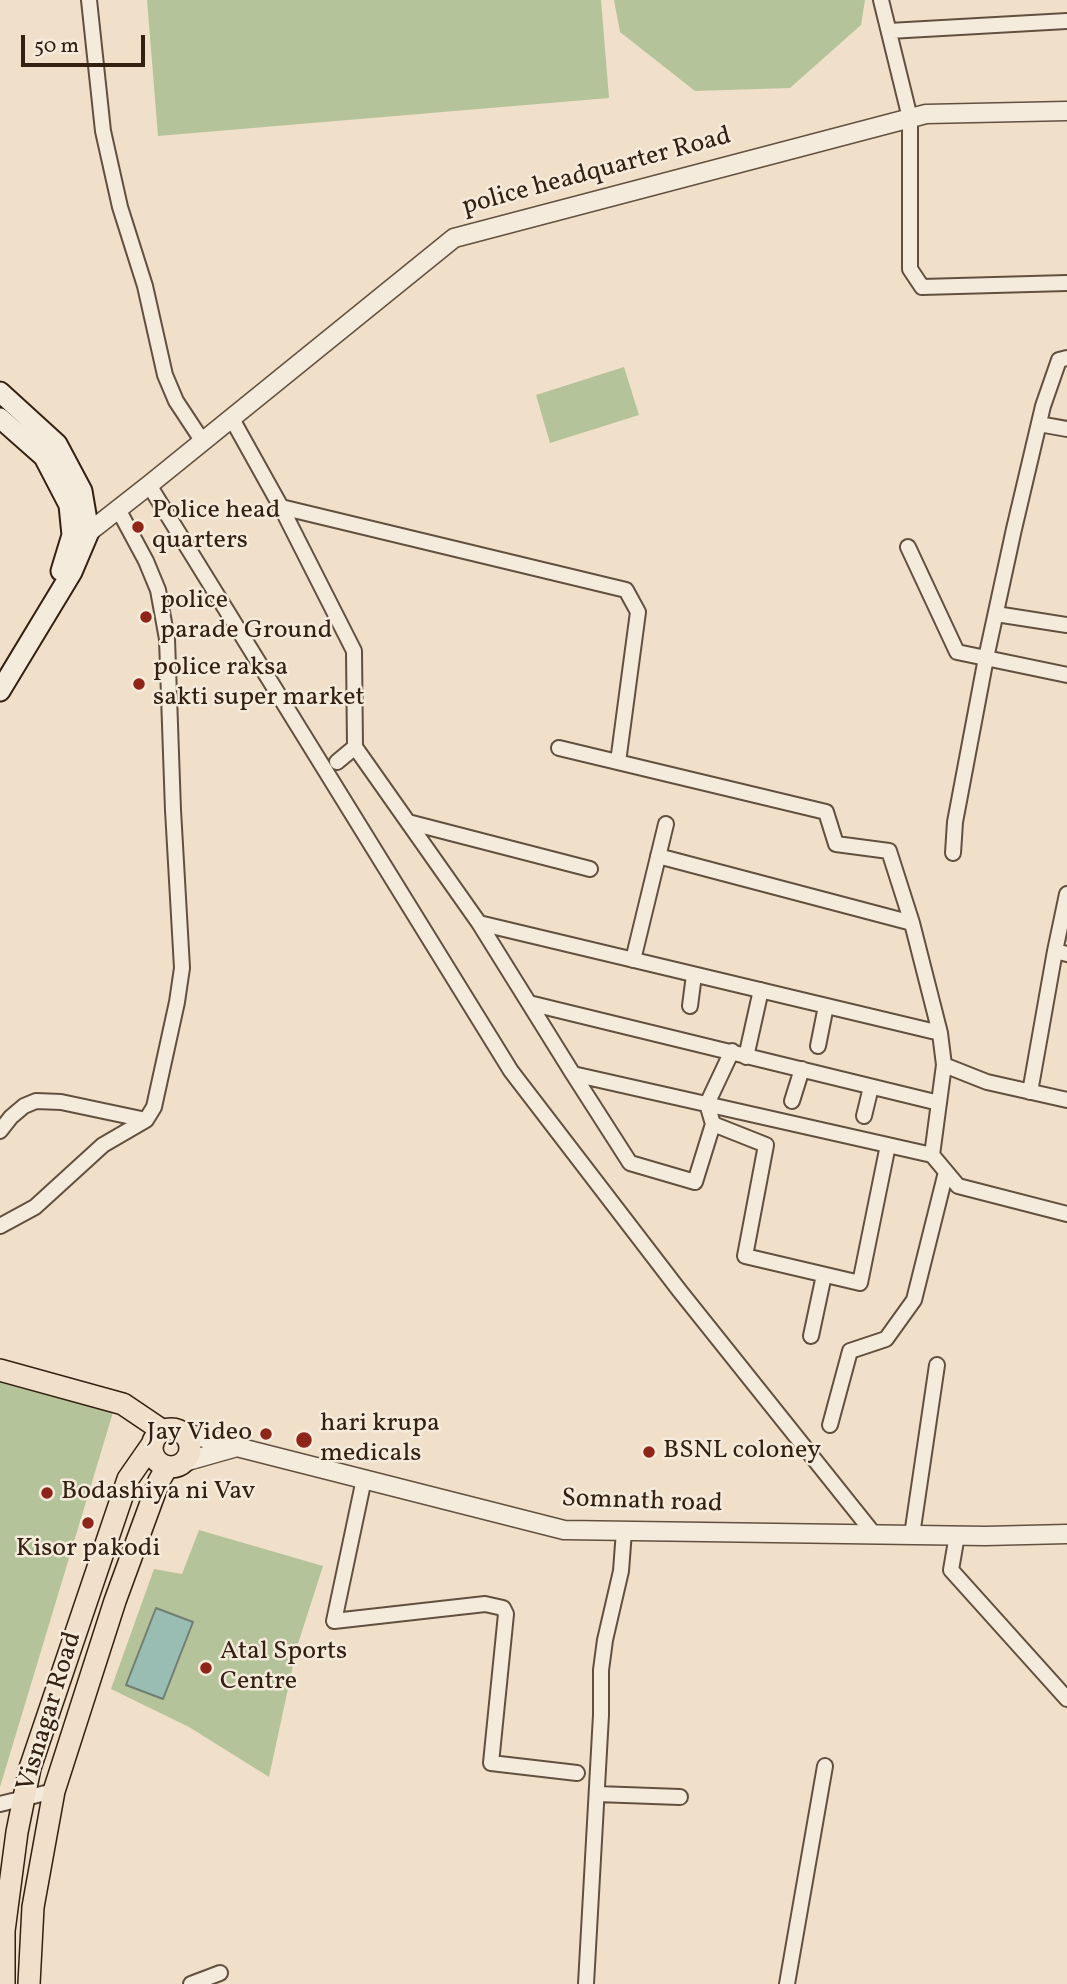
<!DOCTYPE html>
<style>
body{margin:0}
#map{position:relative;width:1067px;height:1984px;overflow:hidden;background:#f0e0c9;font-family:Vollkorn,serif}
canvas{display:block}
.scale{position:absolute;left:21px;top:35px;width:124px;height:32px;box-sizing:border-box;border:4px solid #332011;border-top:0;padding-left:9px;font-size:21px;line-height:24px;white-space:nowrap;color:#332011;-webkit-text-stroke:5px #f5ebdc;paint-order:stroke}
</style>
<div id="map">
<canvas width="1067" height="1984"></canvas>
<div class="scale">50 m</div>
</div>
<script>
const context = document.querySelector('canvas').getContext('2d');
context.lineJoin = 'round';
function fillPath(path, color) { context.fillStyle = color; context.fill(path, 'evenodd'); }
const toPath = rows => new Path2D(rows.map(r => 'M' + r).join(''));
function stroke(path, color, width, dash) { context.strokeStyle = color; context.lineWidth = width; context.lineCap = dash ? 'butt' : 'round'; context.setLineDash(dash || []); context.stroke(path); }
function write(font, color, halo, rows, align = 'center') {
  context.font = font + ' Vollkorn,serif'; context.lineWidth = 5; context.setLineDash([]); context.textBaseline = 'middle'; context.strokeStyle = halo; context.fillStyle = color; for (const [text, x, y, turn = 0] of rows) {
    context.save(); context.translate(x, y); context.rotate((+turn || 0) * Math.PI / 180); context.textAlign = isNaN(turn) ? turn : align; if (halo) context.strokeText(text, 0, 0); context.fillText(text, 0, 0); context.restore();
  }
}
fillPath(toPath([
 [147,0,601,0,609,98,158,136],
 [614,0,865,0,861,25,790,88,695,91,620,32],
 [624,367,639,415,550,443,536,395],
 [0,1381,114,1409,0,1787],
 [199,1530,323,1566,297,1647,269,1777,189,1727,111,1689,154,1569,182,1574]
]), '#b5c39a');
const water = toPath([
 [156,1608,193,1622,163,1699,126,1685,156,1608]
]);
fillPath(water, '#9abdb3');
stroke(water, '#717e72', 2);
const minor = toPath([
 [89,0,103,131,120,207,145,286,165,375,176,401,203,442],
 [881,0,910,118,910,269,922,287,1067,283],
 [889,31,1067,21],
 [232,419,281,507,626,590,638,612,618,762],
 [1039,424,1067,429],
 [149,485,511,1071,679,1290,874,1534],
 [281,507,354,651,355,747,337,762],
 [908,547,957,652,1067,675],
 [996,614,1067,625],
 [355,747,479,923,940,1033,944,1065,987,1082,1067,1100],
 [559,748,826,812,836,844,889,851,912,923],
 [408,822,590,869],
 [953,853,955,822,986,658,1014,529,1043,406,1059,360,1067,358],
 [658,856,912,923,940,1033],
 [479,923,573,1074,932,1155,958,1186,1067,1214],
 [1055,951,1067,894],
 [633,960,666,824],
 [529,1003,939,1103],
 [690,1006,694,975],
 [818,1046,826,1006],
 [732,1051,707,1104,713,1124,766,1145,745,1256,860,1283,888,1145],
 [746,1057,761,990],
 [573,1074,630,1163,695,1182,713,1124],
 [1030,1092,1055,951,1067,954],
 [792,1101,802,1069],
 [864,1116,871,1087],
 [0,1131,11,1117,24,1106,36,1101,61,1102,146,1120],
 [932,1155,944,1065],
 [0,1226,35,1207,103,1145,146,1120,154,1107,177,1002,182,968,173,810,167,639,158,590,146,561,118,509],
 [811,1336,824,1275],
 [830,1425,850,1351,886,1339,914,1300,946,1172],
 [364,1479,334,1621,485,1604,503,1608,506,1614,491,1763,577,1773],
 [912,1535,937,1365],
 [957,1535,951,1570,1067,1699],
 [597,1794,680,1797],
 [0,1804,54,1791],
 [191,1984,220,1973],
 [586,1984,601,1715,601,1670,605,1640,621,1571,624,1531],
 [787,1984,825,1766]
]);
const tertiary = toPath([
 [79,534,89,532,149,485,454,238,926,114,1067,111],
 [179,1431,237,1447],
 [184,1462,237,1447,564,1530,985,1536,1067,1534]
]);
const secondary = toPath([
 [0,392,57,444,82,491,89,532,72,572,0,691],
 [0,418,44,457,69,505,72,535,61,571]
]);
const primary = toPath([
 [0,1370,123,1404,163,1431],
 '152 1448a19 19 0 1 1 38 0a19 19 0 1 1-38 0Z',
 [4,1984,4,1931,17,1832,30,1768,128,1479,153,1443],
 [29,1984,33,1907,54,1791,115,1601,159,1481,167,1467]
]);
stroke(minor, '#62503f', 18);
stroke(tertiary, '#62503f', 21);
stroke(secondary, '#332011', 23);
stroke(primary, '#332011', 24);
stroke(minor, '#f5ebdc', 14);
stroke(tertiary, '#f5ebdc', 18);
stroke(secondary, '#f5ebdc', 19);
stroke(primary, '#f0e0c9', 21);
for (const [x, y, r, color] of [
 [138,527,7,"#8f2418"],
 [146,617,7,"#8f2418"],
 [139,684,7,"#8f2418"],
 [266,1434,7,"#8f2418"],
 [304,1440,9,"#8f2418"],
 [649,1452,7,"#8f2418"],
 [47,1493,7,"#8f2418"],
 [88,1523,7,"#8f2418"],
 [206,1668,7,"#8f2418"]
]) { const dot = new Path2D(); dot.arc(x, y, r, 0, 2 * Math.PI); context.fillStyle = color; context.fill(dot); stroke(dot, '#f5ebdc', 2.5); }
write('26px', '#332011', '#f5ebdc', [
 ["police headquarter Road",597,173,-15],
 ["Somnath road",642,1503,2],
 ["Visnagar Road",51,1712,-73]
]);
write('26px', '#332011', '#f5ebdc', [
 ["Police head",152,512],
 ["quarters",152,542],
 ["police",160,602],
 ["parade Ground",160,632],
 ["police raksa",153,669],
 ["sakti super market",153,699],
 ["hari krupa",320,1425],
 ["medicals",320,1455],
 ["Jay Video",252,1434,"right"],
 ["BSNL coloney",663,1452],
 ["Bodashiya ni Vav",61,1493],
 ["Kisor pakodi",88,1550,"center"],
 ["Atal Sports",220,1653],
 ["Centre",220,1683]
], 'left');
</script>
